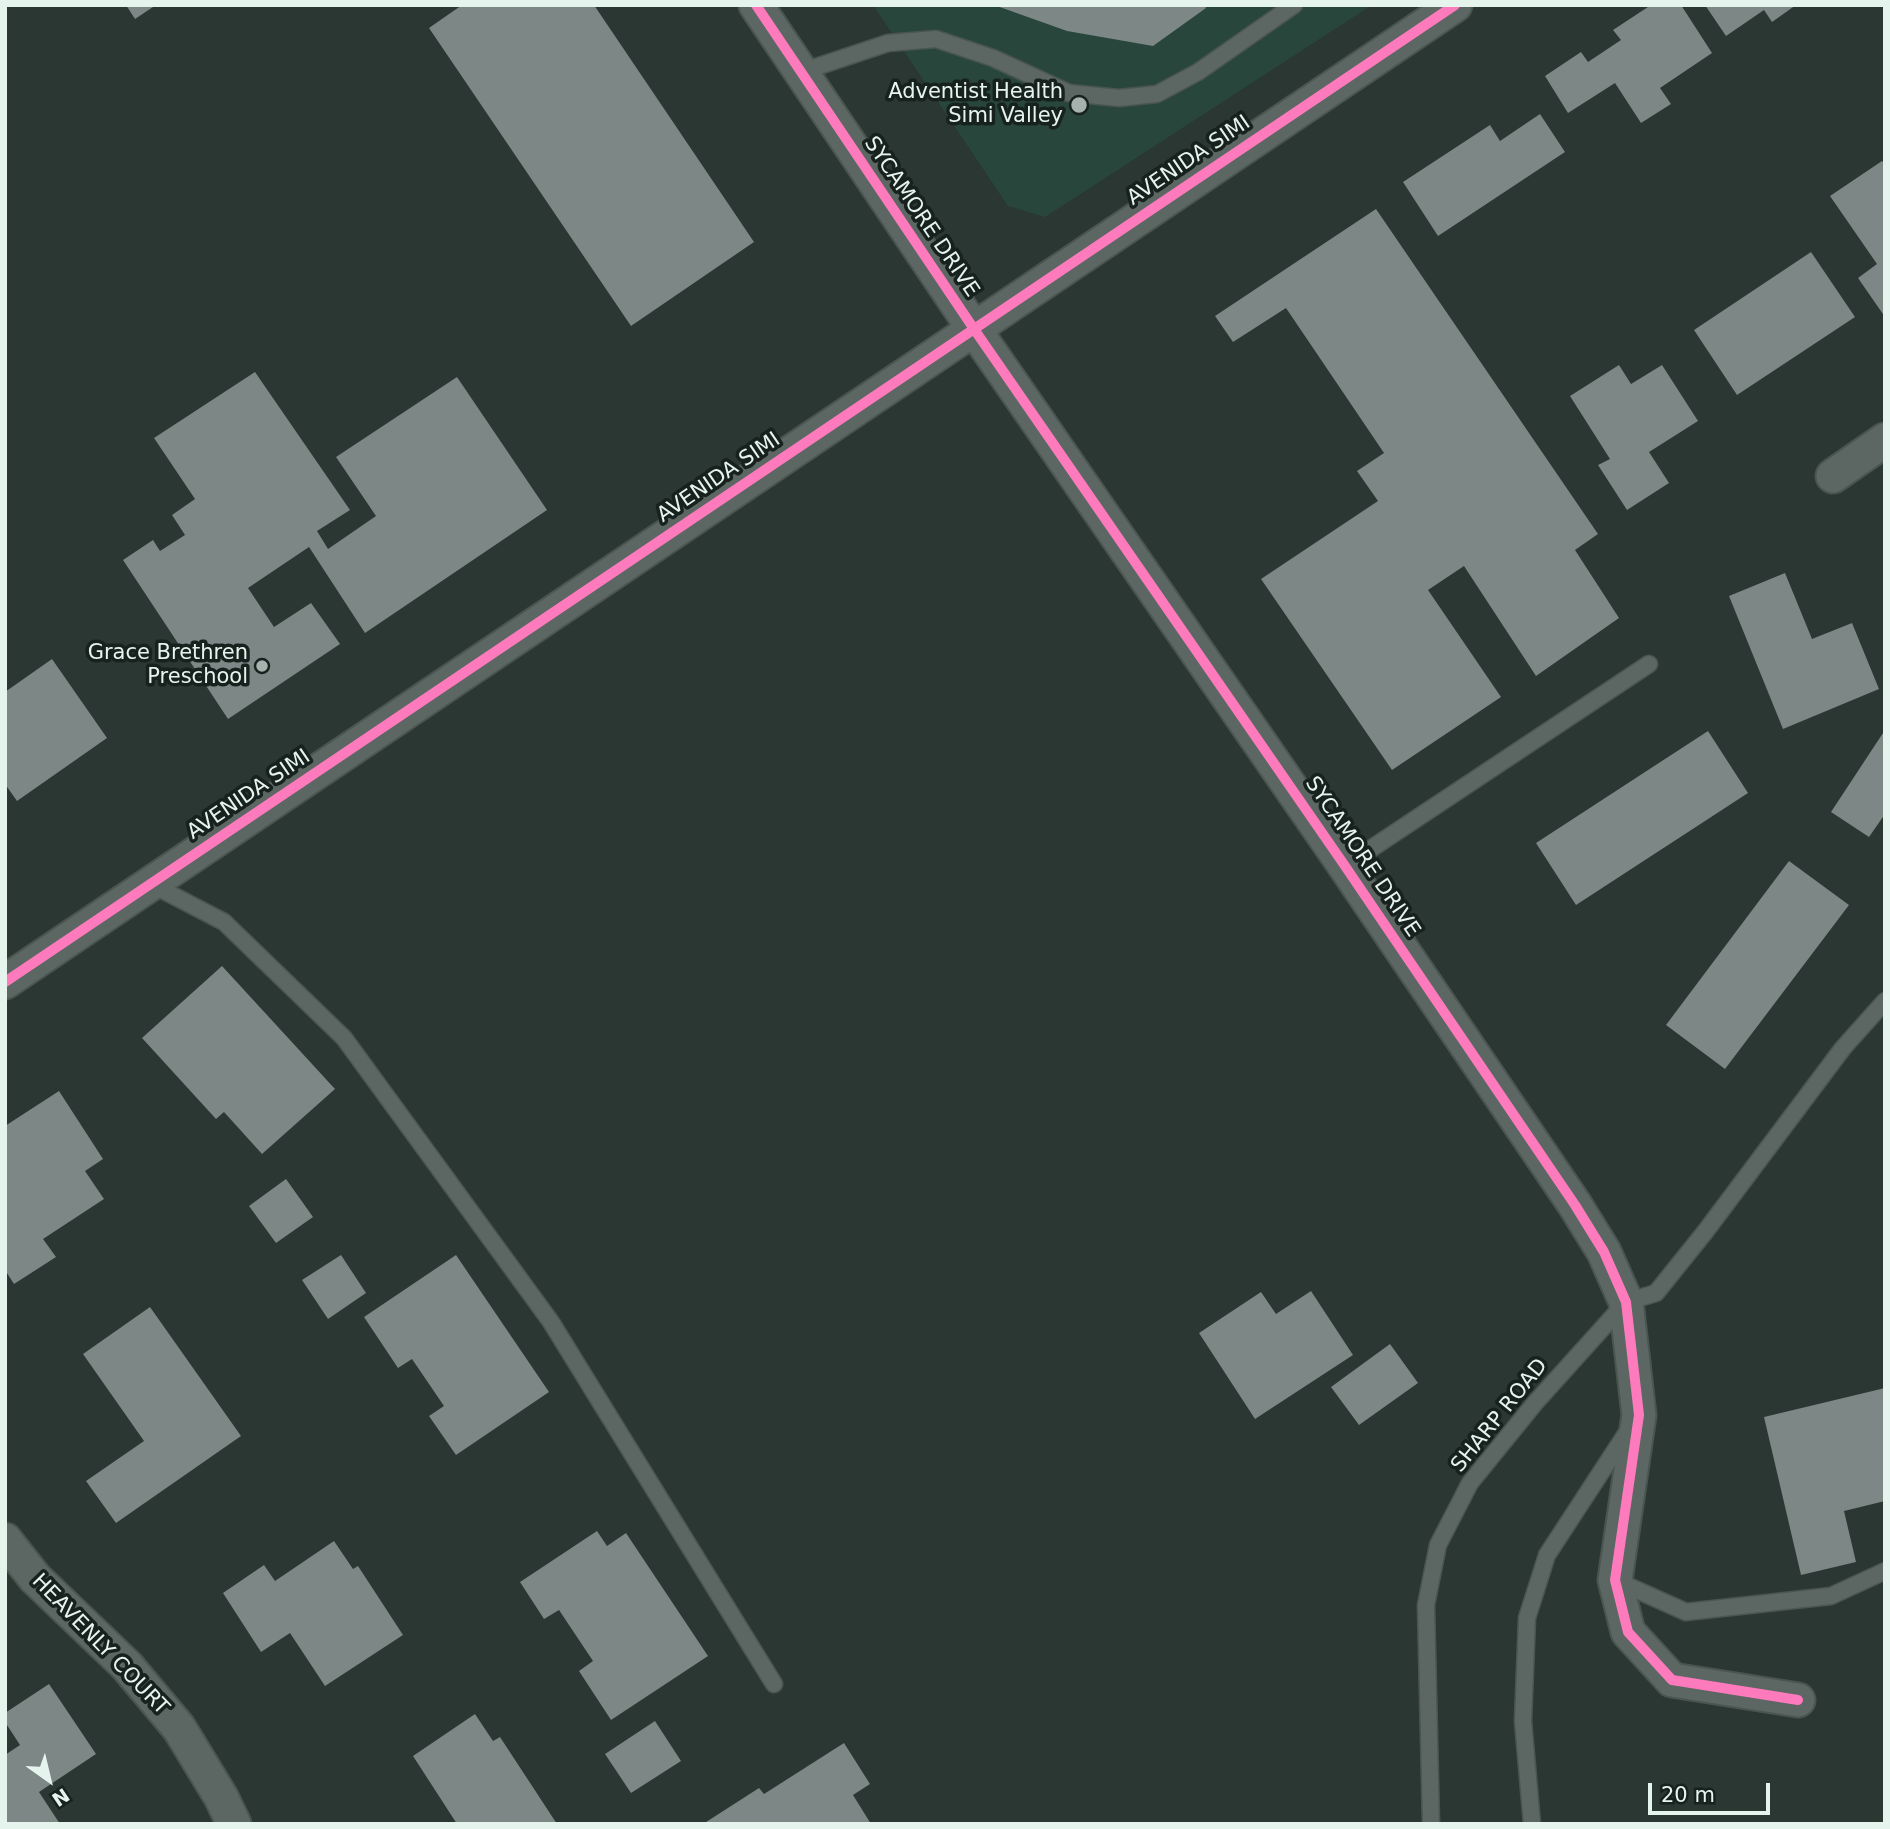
<!DOCTYPE html>
<style>
body{margin:0}
#map{position:relative;width:1890px;height:1829px;overflow:hidden;background:#2b3733;font-family:"DejaVu Sans",sans-serif}
canvas{display:block}
.frame{position:absolute;inset:0;border:7px solid #e6f4ee;pointer-events:none}
.north{position:absolute;left:14px;top:1745px;width:70px;height:70px;-webkit-text-stroke:5px #17211e;paint-order:stroke;rotate:146deg;font-size:19px;font-weight:700;line-height:28px;text-align:center;color:#e6f4ee}
.north::after{content:'';display:block;margin:auto;width:24px;height:32px;background:#e6f4ee;clip-path:polygon(50% 0,100% 100%,50% 72%,0 100%)}
.scale{position:absolute;left:1648px;top:1783px;width:122px;height:32px;box-sizing:border-box;border:4px solid #e6f4ee;border-top:0;padding-left:9px;font-size:21px;line-height:24px;white-space:nowrap;color:#e6f4ee;-webkit-text-stroke:5px #17211e;paint-order:stroke}
</style>
<div id="map">
<canvas width="1890" height="1829"></canvas>
<div class="frame"></div>
<div class="north">N</div>
<div class="scale">20 m</div>
</div>
<script>
const context = document.querySelector('canvas').getContext('2d');
context.lineJoin = 'round';
function fillPath(path, color) { context.fillStyle = color; context.fill(path, 'evenodd'); }
const toPath = rows => new Path2D(rows.map(r => 'M' + r).join(''));
function stroke(path, color, width, dash) { context.strokeStyle = color; context.lineWidth = width; context.lineCap = dash ? 'butt' : 'round'; context.setLineDash(dash || []); context.stroke(path); }
function write(font, color, halo, rows, align = 'center') {
  context.font = font + ' "DejaVu Sans",sans-serif'; context.lineWidth = 7; context.setLineDash([]); context.textBaseline = 'middle'; context.strokeStyle = halo; context.fillStyle = color; for (const [text, x, y, turn = 0] of rows) {
    context.save(); context.translate(x, y); context.rotate((+turn || 0) * Math.PI / 180); context.textAlign = isNaN(turn) ? turn : align; if (halo) context.strokeText(text, 0, 0); context.fillText(text, 0, 0); context.restore();
  }
}
fillPath(toPath([
 [873,5,1372,5,1045,217,1008,206]
]), '#28463c');
fillPath(toPath([
 [126,5,156,5,135,19],
 [462,5,594,5,754,242,631,326,429,28],
 [994,5,1204,5,1206,8,1153,46,1067,31],
 [1651,5,1681,5,1712,53,1660,88,1671,104,1641,123,1615,83,1568,113,1545,76,1581,52,1588,62,1621,40,1613,30],
 [1705,5,1796,5,1772,22,1764,10,1726,36],
 [1540,114,1565,152,1438,236,1403,182,1490,125,1500,141],
 [1882,161,1885,164,1885,317,1858,278,1877,264,1830,196],
 [1376,209,1598,534,1575,550,1619,618,1536,676,1464,566,1428,590,1501,697,1392,770,1261,579,1378,501,1357,471,1384,453,1286,308,1233,342,1215,316],
 [1811,252,1855,317,1737,395,1694,330],
 [1619,365,1631,384,1662,365,1698,421,1649,452,1669,483,1627,510,1598,465,1610,459,1570,396],
 [255,372,350,510,317,531,328,549,376,516,336,457,457,377,547,510,365,633,309,547,248,588,274,627,311,603,340,644,228,719,123,560,153,540,160,551,185,535,172,515,195,499,154,438],
 [1785,573,1812,639,1852,623,1879,689,1783,729,1729,596],
 [52,659,107,738,17,801,5,784,5,692],
 [1708,731,1748,793,1576,905,1536,843],
 [1883,733,1885,734,1885,814,1869,837,1831,812],
 [1789,861,1849,905,1725,1069,1666,1025],
 [222,966,335,1089,262,1154,224,1112,216,1119,142,1038],
 [59,1091,103,1159,85,1171,104,1199,43,1239,56,1257,14,1284,5,1270,5,1126],
 [286,1179,313,1217,276,1243,249,1206],
 [341,1255,366,1293,328,1319,302,1280],
 [456,1255,549,1392,456,1455,429,1416,444,1406,412,1359,398,1368,364,1317],
 [1311,1291,1353,1355,1255,1419,1199,1333,1261,1292,1276,1314],
 [150,1307,241,1436,116,1523,86,1481,144,1441,83,1354],
 [1390,1344,1418,1383,1359,1425,1331,1387],
 [1885,1388,1885,1501,1844,1511,1856,1562,1801,1575,1764,1417],
 [597,1531,607,1546,626,1533,708,1656,611,1720,579,1671,593,1661,559,1610,544,1619,520,1582],
 [334,1541,353,1569,358,1566,403,1635,325,1686,290,1633,261,1652,223,1593,264,1565,275,1581],
 [49,1684,96,1754,39,1792,60,1824,5,1824,5,1755,20,1745,5,1722,5,1713],
 [475,1714,493,1741,500,1737,557,1824,457,1824,413,1756],
 [655,1721,681,1761,631,1793,605,1754],
 [844,1743,870,1784,853,1795,871,1824,703,1824,759,1788,764,1794]
]), '#7c8786');
const lane = toPath([
 [801,72,888,43,936,39,993,58,1069,93,1119,98,1157,94,1198,72,1294,5],
 [1345,866,1649,664],
 [151,884,224,922,344,1038,551,1322,774,1684],
 [1617,1581,1686,1612,1831,1596,1885,1571],
 [1431,1824,1426,1605,1438,1545,1470,1483,1535,1403,1626,1302,1656,1293,1705,1232,1843,1048,1885,1001],
 [1532,1824,1523,1721,1527,1618,1547,1555,1628,1431]
]);
const street = toPath([
 [756,5,974,329,1345,866,1575,1205,1604,1252,1626,1302,1639,1415,1615,1580,1628,1632,1672,1680,1798,1700],
 [1833,476,1885,440],
 [5,982,1455,5],
 [5,1540,35,1578,127,1666,179,1728,221,1797,234,1824]
]);
stroke(lane, '#4a5551', 19);
stroke(street, '#4a5551', 37);
stroke(lane, '#5c6662', 16);
stroke(street, '#5c6662', 33);
stroke(toPath([
 [756,5,974,329,1345,866,1575,1205,1604,1252,1626,1302,1639,1415,1615,1580,1628,1632,1672,1680,1798,1700],
 [5,982,1455,5]
]), '#fd7abc', 10);
for (const [x, y, r, color] of [
 [1079,105,9,"#a5b2ad"],
 [262,666,7,"#a5b2ad"]
]) { const dot = new Path2D(); dot.arc(x, y, r, 0, 2 * Math.PI); context.fillStyle = color; context.fill(dot); stroke(dot, '#17211e', 2.5); }
write('21px', '#e6f4ee', '#17211e', [
 ["Adventist Health",1063,93],
 ["Simi Valley",1063,117],
 ["Grace Brethren",248,654],
 ["Preschool",248,678]
], 'right');
write('21px', '#e6f4ee', '#17211e', [
 ["AVENIDA SIMI",1189,161,-34],
 ["SYCAMORE DRIVE",921,217,56],
 ["AVENIDA SIMI",719,478,-34],
 ["AVENIDA SIMI",249,795,-34],
 ["SYCAMORE DRIVE",1362,857,56],
 ["SHARP ROAD",1500,1416,-51],
 ["HEAVENLY COURT",100,1645,46]
]);
</script>
